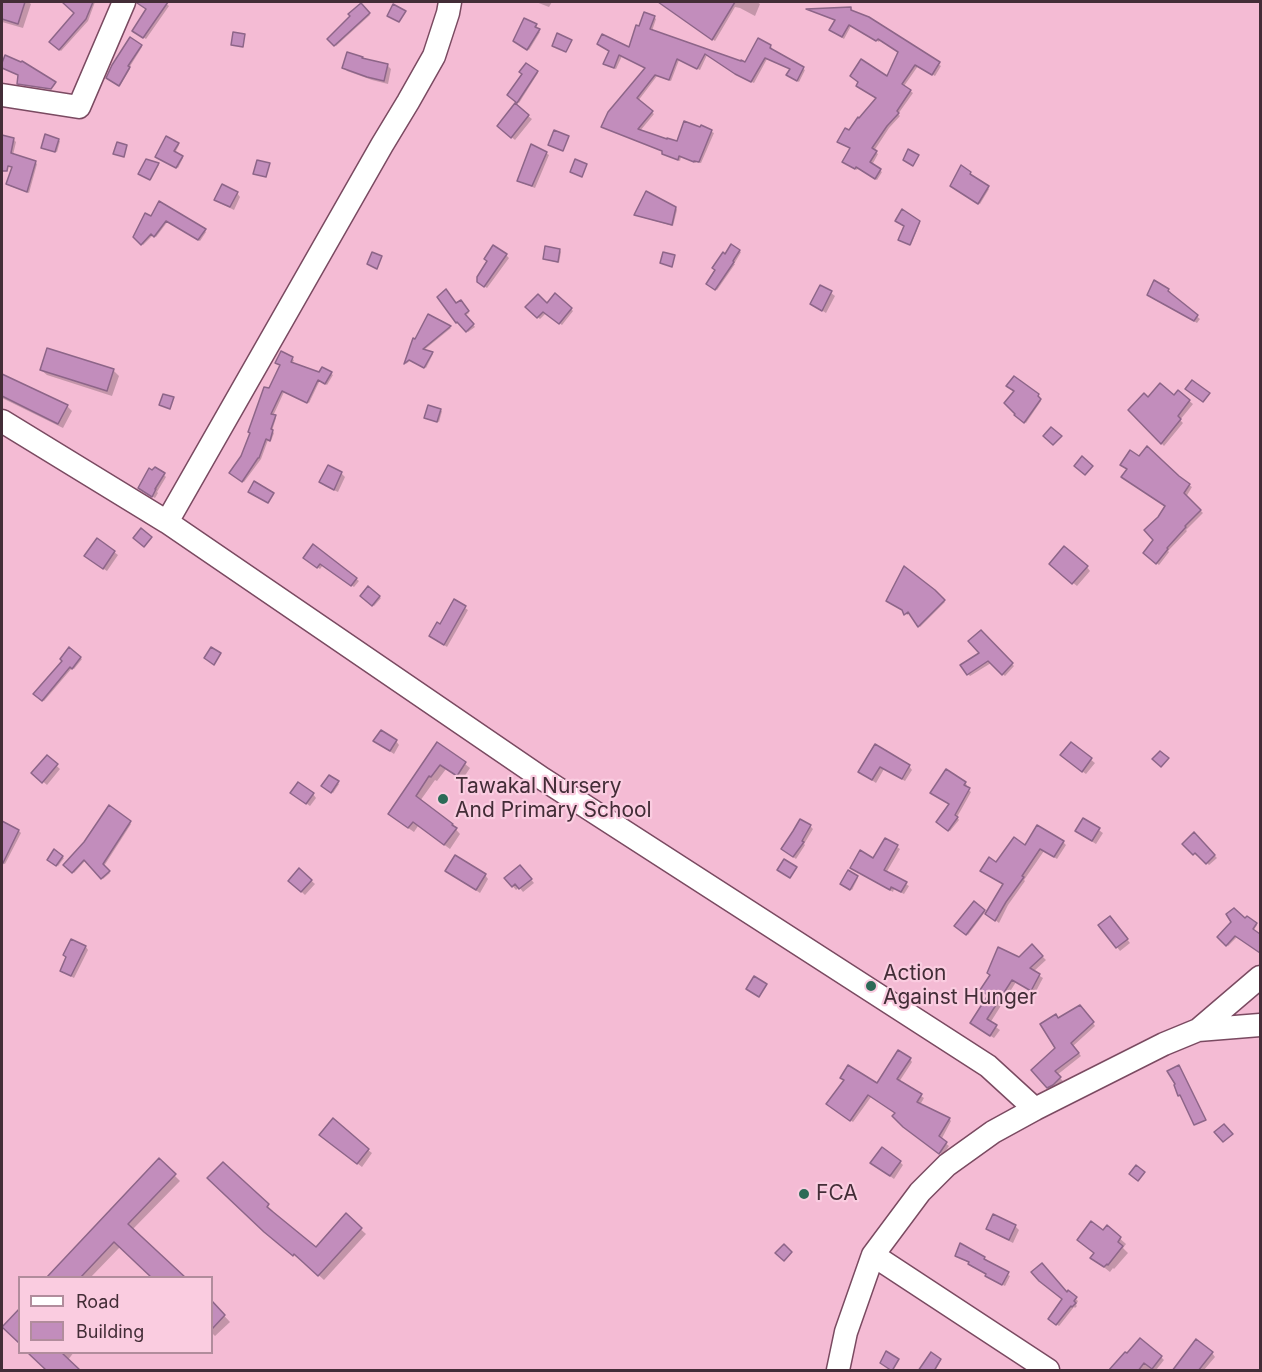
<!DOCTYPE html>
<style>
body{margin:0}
#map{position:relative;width:1262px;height:1372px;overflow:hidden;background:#f4bbd4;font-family:Inter,sans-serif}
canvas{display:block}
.frame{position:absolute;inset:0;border:3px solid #432d37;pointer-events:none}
.legend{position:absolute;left:18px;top:1276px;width:195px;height:78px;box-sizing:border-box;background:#facce0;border:2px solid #b18c9c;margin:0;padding:8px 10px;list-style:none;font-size:18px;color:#432d37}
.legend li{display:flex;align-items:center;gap:12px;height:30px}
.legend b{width:30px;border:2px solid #b18c9c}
</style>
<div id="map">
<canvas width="1262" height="1372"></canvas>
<div class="frame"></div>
<ul class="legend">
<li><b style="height:8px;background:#fff"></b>Road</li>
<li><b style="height:16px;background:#c28dbc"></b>Building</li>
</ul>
</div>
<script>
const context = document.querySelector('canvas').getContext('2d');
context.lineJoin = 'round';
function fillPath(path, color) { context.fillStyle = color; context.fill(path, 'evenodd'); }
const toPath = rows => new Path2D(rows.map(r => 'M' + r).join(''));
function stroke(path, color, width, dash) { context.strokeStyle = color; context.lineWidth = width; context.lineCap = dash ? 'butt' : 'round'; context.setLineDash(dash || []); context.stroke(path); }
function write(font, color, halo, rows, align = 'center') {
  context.font = font + ' Inter,sans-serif'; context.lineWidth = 4.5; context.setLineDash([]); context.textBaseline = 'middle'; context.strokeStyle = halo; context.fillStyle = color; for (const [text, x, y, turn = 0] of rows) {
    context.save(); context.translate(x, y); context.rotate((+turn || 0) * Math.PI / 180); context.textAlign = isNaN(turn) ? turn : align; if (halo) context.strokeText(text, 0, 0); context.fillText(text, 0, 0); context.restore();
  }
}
fillPath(toPath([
 [2,2,28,2,31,4,23,28,2,22],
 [63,2,95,2,88,21,61,51,51,42,76,13],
 [150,2,164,2,169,6,146,39,136,33,148,9,146,8],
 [536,2,552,2,549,7],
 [668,2,684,2,698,11,703,2,757,2,760,4,755,16,740,8,735,7,715,41,668,8,666,6],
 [361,5,370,15,336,46,329,39],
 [850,9,941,66,935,76,918,66,904,86,913,93,898,114,900,116,889,128,874,151,878,154,872,165,882,172,877,180,858,168,857,170,846,163,851,149,841,144,877,98,888,78,899,52,880,40,879,42,851,26,844,39,833,32,836,21,810,10],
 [654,17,656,19,652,31,746,64,770,46,772,48,771,50,805,70,799,82,790,77,791,69,767,59,754,83,739,76,707,55,700,70,679,60,671,81,657,76,638,101,654,114,640,131,678,143,701,129,702,127,714,133,701,163,696,162,696,163,681,157,680,161,665,155,664,152,603,127,646,68,622,56,616,69,607,66,605,64,611,51,629,49],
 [536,25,537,26,536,29,540,32,529,50,516,42],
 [141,46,142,47,129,68,130,69,120,86,110,79],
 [362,58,388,66,391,69,388,84,372,80,347,71,344,67],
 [526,65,538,73,519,103,509,95,524,74],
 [528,116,532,119,515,140,502,129],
 [4,137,13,139,16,142,13,155,35,162,37,164,29,193,10,186,8,184,13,168,2,164,2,144],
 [58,140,60,141,57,152,44,149],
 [178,144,179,145,175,153,183,158,178,168,158,158],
 [546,153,549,155,535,188,522,183,519,181],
 [158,164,159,165,151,180,141,175],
 [970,173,971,174,970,176,989,189,980,204,953,187],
 [237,193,240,197,234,210,220,203,216,199],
 [160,203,205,231,206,232,200,241,168,221,156,237,153,235,143,245,135,237,152,218],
 [676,208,677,210,673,226,637,216],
 [919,222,920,223,911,245,901,241],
 [731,246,741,252,734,264,735,264,717,290,709,285],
 [560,250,561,252,559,263,544,259],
 [506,255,509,258,487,288,481,284],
 [1168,290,1171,292,1170,294,1200,319,1197,323,1151,297],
 [831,293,835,296,826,313,812,304],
 [556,295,573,311,562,325,546,313,540,319,527,307,547,305],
 [462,303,469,313,466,315,475,327,468,332,459,322,456,305],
 [429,316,451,328,424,350,433,354,426,368,411,360,406,364,414,340,416,340],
 [292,359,294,360,292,364,320,374,323,369,333,375,327,385,320,380,309,403,284,392,273,416,276,418,272,431,274,433,271,441,268,440,261,459,244,482,233,475,242,457,281,366,277,363],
 [41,370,113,370,119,376,112,396,47,375],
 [2,375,67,406,72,411,63,428,2,398],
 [1014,378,1039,397,1038,398,1041,401,1026,423,1017,416],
 [1178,392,1193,404,1180,420,1183,423,1164,446,1130,410,1148,399,1175,397],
 [440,410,442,411,439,422,426,418],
 [329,467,342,474,345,477,338,492,325,486,321,482],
 [153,472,164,475,166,477,157,492,158,493,155,498,142,491],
 [1178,478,1192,487,1186,497,1203,513,1186,530,1187,531,1168,551,1169,552,1159,565,1147,556,1155,540,1159,518,1167,506],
 [313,547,359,581,354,587,323,565,320,569,305,558],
 [114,552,118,555,107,571,90,560],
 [1054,567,1087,567,1090,571,1077,586],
 [368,588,381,598,374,606,362,596],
 [934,591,945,602,920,627,910,613,907,615,903,610],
 [454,601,468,610,447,647,431,636,441,626],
 [69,649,82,659,74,669,72,668,44,701,35,694,63,661],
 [998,651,1014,666,1005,676,991,663,970,676,968,674],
 [396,741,399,745,394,754,379,744],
 [437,744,465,764,470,768,462,780,446,769,437,781,435,780,420,801,452,825,460,834,450,849,418,826,414,832,395,819],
 [1071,744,1095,763,1086,774,1065,759],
 [875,746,909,766,912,770,905,781,884,769,876,783,864,775],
 [47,757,60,769,47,785,33,773],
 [329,777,339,784,333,793,323,786],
 [965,783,967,785,965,787,971,792,957,817,959,820,950,831,940,824,950,805,934,795],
 [313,794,316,798,310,806,296,796],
 [109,807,131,824,104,866,110,873,103,879,86,860,74,873,65,865,85,843],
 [1084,820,1103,833,1096,844,1080,834],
 [2,823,19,831,21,833,5,864,2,863,2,864],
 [810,826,813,829,804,844,805,845,796,859,785,851],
 [1194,834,1217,858,1209,865,1199,855,1197,856,1184,843],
 [886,840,900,849,886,873,909,886,904,894,894,889,893,892,855,870,873,860],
 [1063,842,1066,845,1057,859,1044,851,1024,880,1025,881,1008,905,999,923,985,912,968,935,956,926,975,903,987,913,1004,885,985,873,997,864,1025,847],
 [54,851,64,858,58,866,49,859],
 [299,870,315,884,305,895,290,881],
 [523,870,534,883,523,892,519,887,516,890,506,878],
 [447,871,485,875,488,879,480,893],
 [857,877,858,878,852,890,843,885],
 [1248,918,1257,925,1253,931,1260,936,1260,952,1237,937,1228,946,1219,937],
 [1113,921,1130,943,1120,951,1100,925],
 [1032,946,1046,960,1033,972,1043,978,1035,993,1016,982,990,1023,1000,1030,994,1038,975,1026],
 [86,947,88,950,74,978,65,973],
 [1083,1009,1095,1026,1073,1046,1081,1056,1057,1075,1063,1081,1051,1090,1033,1070,1057,1048,1059,1019],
 [910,1059,912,1062,899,1082,924,1098,920,1105,949,1119,951,1121,941,1140,949,1146,943,1155,908,1130,897,1114,871,1097,853,1122,831,1106,878,1086],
 [324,1138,368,1150,372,1153,362,1167],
 [159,1160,180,1181,132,1230,185,1278,151,1278,152,1276,120,1247,90,1278,47,1278],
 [900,1162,903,1165,894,1179,876,1166],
 [223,1164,273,1211,271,1212,316,1249,346,1216,366,1234,324,1280,300,1258,299,1259,271,1237],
 [994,1216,1016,1227,1019,1230,1013,1243,991,1232,988,1229],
 [1107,1227,1126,1244,1123,1248,1128,1253,1114,1269,1113,1268,1110,1272,1092,1258,1095,1254,1084,1245,1103,1232],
 [957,1256,984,1258,987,1260,986,1262,1010,1276,1005,1286,989,1278,988,1274,972,1267,969,1264,970,1263,959,1258],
 [1068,1292,1078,1301,1076,1305,1077,1306,1075,1308,1074,1307,1059,1326,1052,1321],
 [212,1303,230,1322,215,1336,212,1333],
 [30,1352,74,1352,68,1360,49,1370],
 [1212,1353,1215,1357,1204,1370,1181,1370],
 [1161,1357,1164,1360,1156,1370,1110,1370]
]), '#0003');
const building = toPath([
 [2,2,25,2,18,24,2,19,2,2],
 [62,2,93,2,86,19,59,50,49,42,74,13,62,2],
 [137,2,168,2,143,38,132,31,146,9,137,3,137,2],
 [658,2,735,2,712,40,658,2],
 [361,3,370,13,334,46,327,39,350,16,348,14,361,3],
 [393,4,406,11,399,22,387,16,393,4],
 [851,7,851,10,869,17,940,62,932,75,915,65,902,84,911,90,897,111,899,113,887,126,872,148,877,151,870,162,881,169,875,179,856,167,855,169,842,162,850,148,837,142,845,128,849,130,858,117,859,118,876,98,856,86,858,82,850,76,861,59,887,76,898,52,878,39,876,41,849,25,842,37,829,30,835,20,806,9,851,7],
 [644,12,655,16,650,29,741,61,741,60,745,62,758,38,771,45,770,48,804,67,797,81,786,75,790,69,765,58,751,82,735,74,705,54,697,69,677,59,669,80,655,75,637,98,653,111,638,129,667,139,667,138,677,141,684,121,700,127,701,125,712,130,699,162,694,161,694,162,679,156,678,160,662,154,662,151,601,127,608,112,645,68,619,55,614,68,603,64,609,51,597,44,602,34,629,47,636,25,639,26,644,12],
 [524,18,537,24,535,27,540,29,527,50,513,41,524,18],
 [233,32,245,34,243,47,231,45,233,32],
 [557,33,572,40,566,52,552,46,557,33],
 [130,37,142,45,128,66,130,67,119,86,106,78,112,65,130,37],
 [347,52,363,57,362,58,388,64,384,81,367,77,342,68,347,52],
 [5,55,21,62,22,61,56,82,51,89,17,84,18,75,2,68,2,63,5,55],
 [526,63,538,71,517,103,507,95,522,74,519,72,526,63],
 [515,103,529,115,511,138,497,126,515,103],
 [554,130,569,136,563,151,548,145,554,130],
 [45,134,59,139,55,152,41,148,45,134],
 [2,135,14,138,11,153,36,161,27,192,6,184,12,167,8,166,7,171,2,171,2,135],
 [166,136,179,143,174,151,183,156,176,168,155,157,166,136],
 [117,142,127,145,124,157,113,154,117,142],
 [531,144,547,152,532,186,517,181,531,144],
 [908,149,919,155,913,166,903,160,908,149],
 [146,159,159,163,150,180,138,174,146,159],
 [575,159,587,164,582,177,570,172,575,159],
 [257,160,270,163,266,177,253,174,257,160],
 [961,165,971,172,970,174,989,186,978,204,950,186,961,165],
 [222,184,238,192,230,207,214,200,222,184],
 [646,191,676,207,672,225,634,215,646,191],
 [159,201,206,229,198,240,166,221,154,237,151,234,141,245,133,237,145,213,151,216,159,201],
 [902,209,920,221,910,245,898,240,904,226,895,221,902,209],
 [731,244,740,250,733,261,734,262,715,290,706,284,715,270,712,268,723,252,725,254,731,244],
 [493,245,507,254,484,287,477,282,477,277,487,261,484,259,493,245],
 [545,246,560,249,558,262,543,259,545,246],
 [372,252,382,256,377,269,367,264,372,252],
 [663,252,675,255,672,267,660,263,663,252],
 [1154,280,1169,289,1168,291,1198,315,1194,321,1147,295,1154,280],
 [820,285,832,291,822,311,810,304,820,285],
 [446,289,456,303,461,300,469,311,465,314,474,324,466,332,457,322,456,323,437,297,446,289],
 [555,293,572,308,559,324,543,312,537,318,525,307,538,294,547,303,555,293],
 [428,314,451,326,423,349,433,352,424,368,409,360,404,364,413,338,415,339,428,314],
 [47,348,114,369,107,391,40,370,47,348],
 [281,351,293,357,291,362,319,372,322,367,332,372,325,384,318,380,307,403,282,391,271,414,276,415,271,429,273,430,270,441,266,439,259,458,258,458,242,482,229,473,241,456,250,433,248,432,264,387,269,388,280,365,275,363,281,351],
 [2,374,68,405,58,424,2,396,2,374],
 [1014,376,1039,394,1038,396,1041,399,1024,423,1014,415,1015,414,1004,403,1014,391,1006,386,1014,376],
 [1192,380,1210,393,1203,402,1185,389,1192,380],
 [1160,383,1174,395,1178,390,1190,400,1178,416,1181,419,1161,444,1128,410,1144,393,1148,397,1160,383],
 [163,394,174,397,170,409,159,405,163,394],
 [428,405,441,409,437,422,424,418,428,405],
 [1051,427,1062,436,1053,445,1043,436,1051,427],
 [1147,446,1179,476,1190,484,1184,493,1201,510,1185,526,1186,527,1167,548,1168,549,1156,564,1143,553,1153,540,1144,530,1158,517,1165,506,1121,477,1127,469,1120,465,1130,450,1139,456,1147,446],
 [1082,456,1093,466,1085,475,1074,466,1082,456],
 [328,465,342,472,334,490,319,482,328,465],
 [155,467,165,473,155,489,156,489,152,497,138,488,149,468,152,470,155,467],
 [254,481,274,493,268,503,248,492,254,481],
 [141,528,152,537,144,547,133,538,141,528],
 [97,538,115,551,103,569,84,556,97,538],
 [313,544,357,578,351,586,320,564,317,568,303,558,313,544],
 [1064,546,1088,566,1072,584,1049,564,1064,546],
 [904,566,935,590,945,600,918,627,908,612,904,615,902,610,886,601,904,566],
 [368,586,380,596,372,606,360,596,368,586],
 [454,599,466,606,444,645,429,636,437,622,440,624,454,599],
 [981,630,1013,663,1002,675,988,661,967,675,960,665,979,653,968,641,981,630],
 [69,647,81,657,72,669,70,667,42,701,33,694,62,661,60,659,69,647],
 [211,647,221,653,214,665,204,658,211,647],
 [381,730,397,740,390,751,373,741,381,730],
 [437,742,466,762,457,776,440,765,431,777,429,776,416,796,453,824,452,825,457,828,444,845,413,822,408,828,388,814,437,742],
 [1071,742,1092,758,1082,772,1060,755,1071,742],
 [875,744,910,765,902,779,880,767,872,780,858,772,875,744],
 [1160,751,1169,758,1161,767,1152,759,1160,751],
 [47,755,58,764,42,783,31,773,47,755],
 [946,769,966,782,964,785,970,788,955,815,958,817,948,831,936,822,949,804,930,793,946,769],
 [329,775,339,781,331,793,321,786,329,775],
 [298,782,314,793,306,804,290,793,298,782],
 [109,805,131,821,103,864,110,871,101,879,84,860,72,873,63,865,84,842,109,805],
 [1083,818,1100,828,1092,841,1075,831,1083,818],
 [800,819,811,825,802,841,804,842,793,857,781,849,793,831,800,819],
 [2,821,19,830,2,865,2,821],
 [1037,825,1064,841,1054,857,1040,849,1022,876,1024,877,1006,902,995,921,985,914,1003,884,980,871,989,857,996,862,1014,837,1025,845,1037,825],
 [1194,832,1215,855,1206,864,1195,853,1193,855,1182,844,1194,832],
 [885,838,898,845,884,870,907,882,901,892,891,887,890,890,850,868,860,850,873,858,885,838],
 [54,849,63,856,56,866,47,860,54,849],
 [455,855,486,874,476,890,445,871,455,855],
 [784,859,797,867,790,878,777,870,784,859],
 [520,865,532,879,519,889,515,884,512,887,504,878,520,865],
 [299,868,312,880,301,892,288,881,299,868],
 [848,870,858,876,850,890,840,884,848,870],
 [974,901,985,910,966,935,954,926,974,901],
 [1234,908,1245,918,1247,916,1257,923,1253,929,1260,934,1260,953,1235,936,1226,946,1217,937,1231,922,1226,914,1234,908],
 [1110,916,1128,939,1116,948,1098,925,1110,916],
 [71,939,86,946,71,976,60,971,66,957,63,955,71,939],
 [1032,944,1043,956,1030,968,1040,974,1031,991,1012,980,987,1019,997,1025,990,1036,970,1023,988,995,980,990,990,975,987,973,998,947,1019,957,1032,944],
 [754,976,767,984,759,997,746,989,754,976],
 [1080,1005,1094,1022,1071,1043,1079,1053,1055,1071,1061,1077,1053,1085,1047,1088,1031,1070,1055,1048,1040,1024,1056,1014,1058,1018,1080,1005],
 [898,1050,911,1058,897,1079,922,1094,917,1102,950,1118,939,1136,947,1142,939,1154,903,1127,892,1116,895,1113,868,1095,850,1121,826,1104,844,1080,840,1078,848,1065,877,1083,898,1050],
 [1179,1065,1206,1120,1194,1125,1180,1095,1178,1096,1174,1085,1175,1084,1167,1071,1179,1065],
 [333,1118,369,1149,357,1164,319,1135,333,1118],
 [1224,1124,1233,1134,1223,1142,1214,1132,1224,1124],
 [882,1147,901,1161,890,1176,870,1163,882,1147],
 [159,1158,176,1174,128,1224,186,1278,152,1278,114,1242,80,1278,46,1278,159,1158],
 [223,1162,269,1204,267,1207,316,1247,346,1213,362,1228,318,1276,294,1254,293,1256,264,1232,207,1178,223,1162],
 [1136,1165,1145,1172,1138,1181,1129,1174,1136,1165],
 [993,1214,1016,1225,1009,1240,986,1229,993,1214],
 [1091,1221,1103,1230,1107,1225,1121,1237,1118,1242,1123,1246,1108,1265,1107,1264,1104,1267,1090,1258,1094,1253,1077,1240,1091,1221],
 [960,1243,985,1257,984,1259,1009,1272,1002,1285,985,1276,986,1274,968,1264,969,1262,955,1256,960,1243],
 [784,1244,792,1252,784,1261,775,1253,784,1244],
 [1042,1263,1067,1292,1068,1290,1077,1297,1074,1301,1076,1303,1072,1307,1071,1306,1056,1325,1048,1319,1062,1299,1039,1281,1031,1272,1042,1263],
 [212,1301,225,1315,212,1329,212,1301],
 [20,1308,20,1344,2,1327,20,1308],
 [1140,1338,1162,1356,1152,1369,1144,1363,1138,1371,1108,1371,1125,1352,1127,1353,1140,1338],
 [1196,1339,1213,1352,1198,1371,1172,1371,1196,1339],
 [886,1351,899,1359,892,1371,880,1363,886,1351],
 [931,1352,941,1359,934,1371,918,1371,931,1352],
 [28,1353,62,1353,81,1371,47,1371,28,1353]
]);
fillPath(building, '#c28dbc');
stroke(building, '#8d6588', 1.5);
const minor = toPath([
 [2,95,79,107,124,2],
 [2,421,167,522,543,779,988,1066,1035,1109],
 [167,522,382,145,408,102,434,56,448,13,450,2],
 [1198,1030,1260,977],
 [873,1255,1048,1370],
 [838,1370,846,1332,873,1255,920,1192,947,1165,993,1132,1035,1109,1164,1044,1198,1030,1260,1025]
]);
stroke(minor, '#7a4a61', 25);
stroke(minor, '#fff', 22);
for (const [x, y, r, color] of [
 [443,799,6,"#2c6a57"],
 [871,986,6,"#2c6a57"],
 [804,1194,6,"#2c6a57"]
]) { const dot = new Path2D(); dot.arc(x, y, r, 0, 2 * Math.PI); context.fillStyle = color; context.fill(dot); stroke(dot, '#facce0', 2); }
write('21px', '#432d37', '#facce0', [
 ["Tawakal Nursery",455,787],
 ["And Primary School",455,811],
 ["Action",883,974],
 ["Against Hunger",883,998],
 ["FCA",816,1194]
], 'left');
</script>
